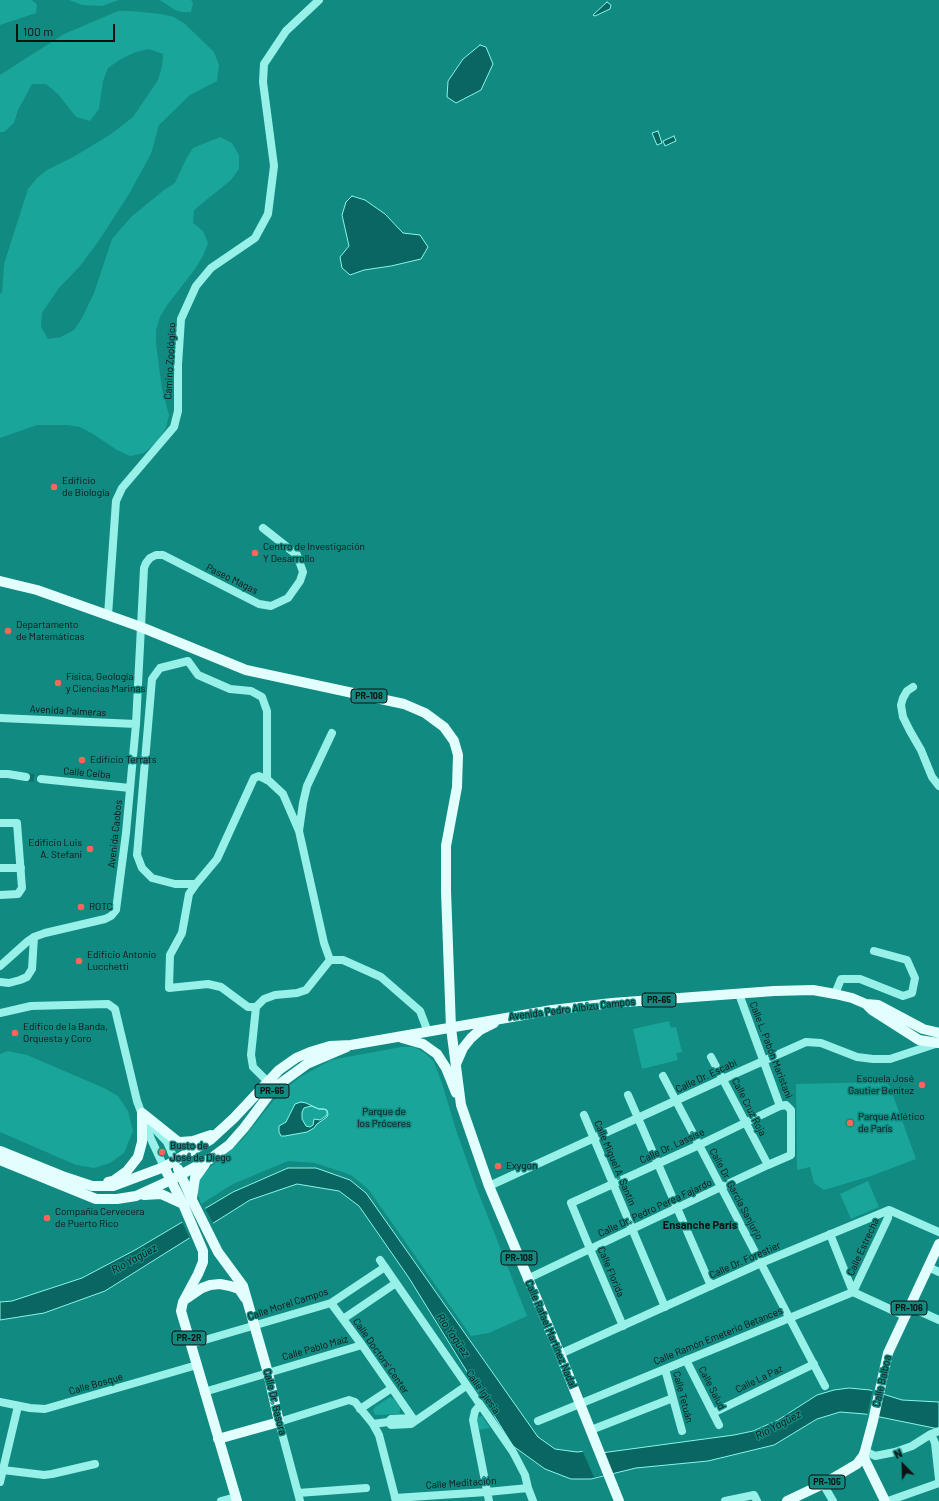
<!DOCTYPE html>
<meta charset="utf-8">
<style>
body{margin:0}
#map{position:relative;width:939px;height:1501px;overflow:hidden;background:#118a82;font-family:Barlow,sans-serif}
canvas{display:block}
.north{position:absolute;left:883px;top:1445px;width:40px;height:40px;-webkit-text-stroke:3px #118a82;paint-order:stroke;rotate:337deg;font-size:11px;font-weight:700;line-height:16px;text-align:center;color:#111}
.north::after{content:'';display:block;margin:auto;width:14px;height:18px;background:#111;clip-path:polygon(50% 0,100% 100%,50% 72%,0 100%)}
.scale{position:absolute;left:16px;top:24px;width:99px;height:18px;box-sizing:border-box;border:2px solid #111;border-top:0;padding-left:5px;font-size:12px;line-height:14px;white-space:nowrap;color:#111;-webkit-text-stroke:3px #118a82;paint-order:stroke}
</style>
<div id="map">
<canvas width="939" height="1501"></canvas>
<div class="north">N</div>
<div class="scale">100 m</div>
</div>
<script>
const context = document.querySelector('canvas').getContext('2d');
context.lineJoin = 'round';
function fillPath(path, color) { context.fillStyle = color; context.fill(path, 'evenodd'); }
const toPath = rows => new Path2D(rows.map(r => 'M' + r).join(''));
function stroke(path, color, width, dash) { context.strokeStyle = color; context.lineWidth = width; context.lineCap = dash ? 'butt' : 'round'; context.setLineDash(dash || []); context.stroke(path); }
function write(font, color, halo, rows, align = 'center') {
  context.font = font + ' Barlow,sans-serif'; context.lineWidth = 3; context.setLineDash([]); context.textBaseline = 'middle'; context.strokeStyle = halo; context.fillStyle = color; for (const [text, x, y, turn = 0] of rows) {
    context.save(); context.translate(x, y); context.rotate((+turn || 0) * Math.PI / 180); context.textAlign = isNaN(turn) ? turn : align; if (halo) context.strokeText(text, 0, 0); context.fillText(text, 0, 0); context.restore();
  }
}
fillPath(toPath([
 [0,0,32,0,37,5,36,13,0,25],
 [69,0,119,0,102,6,82,5],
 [160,0,191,0,193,3,191,12,182,12,175,10],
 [118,11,132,11,161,14,174,17,185,24,214,52,219,65,217,81,190,95,159,125,151,154,129,194,98,242,80,266,59,288,42,313,41,327,48,339,61,337,74,330,82,318,94,293,112,239,131,217,164,190,175,183,186,159,193,148,220,137,232,143,239,155,239,169,231,180,194,210,193,223,203,231,208,243,203,256,195,269,168,304,160,317,156,330,156,344,162,389,169,415,166,428,158,441,144,453,130,456,117,450,93,434,80,427,66,425,37,425,0,438,0,294,2,292,4,264,28,189,37,178,47,170,75,156,111,134,133,117,158,80,162,67,163,54,149,49,136,52,121,59,108,68,103,81,99,109,90,121,76,117,58,94,46,84,32,84,18,110,14,123,4,132,0,132,0,75,64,34],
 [669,1021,671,1028,676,1027,682,1052,676,1053,678,1060,642,1069,633,1029],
 [401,1047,414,1047,425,1053,434,1062,442,1083,456,1130,477,1189,527,1316,489,1333,471,1336,369,1190,351,1175,315,1163,288,1161,233,1184,201,1204,196,1189,201,1175,242,1140,277,1096,300,1077,331,1060],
 [8,1051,27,1055,104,1088,118,1096,128,1111,133,1131,124,1153,110,1163,94,1168,76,1165,0,1132,0,1054],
 [878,1082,887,1083,890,1087,916,1159,871,1176,824,1190,814,1183,810,1167,797,1170,796,1084],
 [868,1181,879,1207,851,1219,840,1194],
 [390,1397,394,1399,400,1407,400,1411,399,1414,375,1415,373,1410,375,1407],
 [482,1416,490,1428,478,1430,476,1420,478,1417]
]), '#19a599');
const water = toPath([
 [607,2,611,5,610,9,595,16,593,15,607,2],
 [480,45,486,47,493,64,481,90,456,103,447,97,448,81,463,59,480,45],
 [658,131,662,143,657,145,652,133,658,131],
 [674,136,676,141,665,146,663,141,674,136],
 [352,196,365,200,385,214,403,233,420,235,428,247,421,259,391,266,364,270,350,275,342,268,340,257,349,246,342,215,346,202,352,196],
 [301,1102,306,1103,319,1109,324,1109,327,1110,328,1114,327,1117,317,1124,314,1128,307,1132,285,1136,281,1136,279,1132,279,1126,286,1122,295,1104,301,1102],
 [311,1106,319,1109,324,1109,327,1111,327,1114,326,1116,320,1120,314,1119,313,1125,310,1127,306,1126,302,1119,302,1112,304,1108,311,1106],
 [288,1168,316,1168,350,1180,366,1193,538,1437,555,1449,577,1452,586,1451,601,1453,734,1435,753,1431,778,1420,817,1395,834,1390,849,1388,870,1390,902,1400,939,1402,939,1429,865,1414,840,1412,817,1419,774,1445,708,1461,636,1468,591,1479,571,1479,545,1469,513,1446,409,1278,359,1206,339,1191,297,1184,250,1200,105,1291,44,1313,0,1320,0,1302,12,1301,82,1278,135,1250,233,1192,288,1168]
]);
fillPath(water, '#0a6660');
stroke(water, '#89f5ea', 1);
fillPath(toPath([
 [204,1206,214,1225,190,1239,181,1220],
 [873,1388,884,1392,878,1419,867,1416],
 [586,1449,601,1451,612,1474,594,1477,582,1450]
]), '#118a82');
stroke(toPath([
 [26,777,41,779]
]), '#11726b', 8, [8, 4]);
stroke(toPath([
 [108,615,116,501,122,488,174,427,178,411,178,365,181,319,196,286,211,268,255,238,268,214,274,166,263,82,264,64,286,31,319,0],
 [913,687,907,691,903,698,901,705,903,717,910,731,921,750,932,777,939,786],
 [0,718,136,724],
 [0,774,8,774,26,777],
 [41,779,130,788],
 [267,780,267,711,262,697,251,691,230,689,198,675,188,661,160,668,152,679,137,855,142,868,152,878,175,884,196,884,217,859,254,778,259,776,267,780,268,780,283,794,299,831],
 [0,823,17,823,22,888,18,894,0,895],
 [0,868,21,868],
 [196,884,189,894,182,933,170,955,169,988,208,984,221,987,248,1007,256,1007],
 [330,960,343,960,381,977,420,1011,428,1032],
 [0,966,28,941,34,937,45,933,105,919,111,916,116,910,126,833,136,724,144,568,146,563,150,558,156,555,163,555,259,604,271,606,288,598,300,581,303,572,297,555,263,528],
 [0,982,9,983,20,980,27,977,32,969,34,937],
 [739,994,780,1106],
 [835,994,841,979,860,979,903,996,912,993,915,978,907,960,874,951],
 [0,1013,31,1006,108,1004,115,1009,137,1101,151,1139,164,1167],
 [711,1057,768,1165],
 [663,1076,825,1386],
 [272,1086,253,1067,251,1055,256,1007,264,999,275,995,297,993,306,990,330,960,324,943,299,831,303,803,307,786,332,733],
 [628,1095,711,1286],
 [584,1115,665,1307],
 [151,1125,167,1142,175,1161],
 [489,1186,723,1079,806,1042,821,1043,857,1057,873,1059,890,1059,938,1043],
 [830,1234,853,1292],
 [380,1260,513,1452,525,1475,528,1488,533,1501],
 [928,1267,939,1272],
 [527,1279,590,1249,721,1187,768,1165,791,1155,791,1110,786,1105,780,1106,699,1145,571,1203,590,1249,623,1326],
 [853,1292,888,1218,889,1210],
 [331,1303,362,1345,414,1420],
 [910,1307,939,1320],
 [343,1319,396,1283],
 [191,1344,331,1303,385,1267],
 [560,1354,761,1263,889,1210,939,1232],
 [686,1360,719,1425],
 [665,1369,682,1431],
 [204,1392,362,1345],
 [0,1402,30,1408,45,1409,197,1365],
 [480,1405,475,1411,473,1420,489,1501],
 [360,1409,392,1388],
 [713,1413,814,1364],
 [538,1421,853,1292,905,1316],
 [388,1422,391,1419,412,1418],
 [373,1424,388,1422,391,1425,411,1424,466,1386],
 [591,1430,673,1398],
 [931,1434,935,1443,939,1479],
 [865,1451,875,1456,895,1452,912,1446,931,1434,939,1431],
 [3,1470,44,1475,52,1474,95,1464],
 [0,1482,18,1406],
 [823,1484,833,1501],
 [298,1493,366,1488],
 [395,1498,487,1492,528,1488],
 [221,1501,236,1497],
 [300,1501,279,1422,349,1400,355,1402,373,1424,379,1435,396,1501],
 [725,1501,754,1495,757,1501],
 [888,1501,939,1483]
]), '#97f1e9', 8);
stroke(toPath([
 [0,581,37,590,141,627,246,670,404,704,425,713,444,727,454,741,458,755,457,787,446,846,446,891,451,1028,461,1105,489,1186,560,1354,619,1501],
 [866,1004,872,1010,919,1040,939,1043],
 [402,1038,423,1044,437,1054,446,1068,456,1093],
 [456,1064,463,1048,471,1038,480,1030,494,1023],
 [142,1113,177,1141,181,1142,193,1141,211,1135],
 [0,1151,62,1176,92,1186,113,1186,164,1167,210,1140,234,1118,279,1070,296,1058,310,1052,330,1046,351,1045,552,1010,612,1003,774,991,813,990,835,994,852,998,866,1004,878,1005,923,1029,939,1033],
 [0,1160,96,1199,117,1199,136,1196,171,1180,210,1159,229,1145,244,1128,274,1088,307,1064,347,1047],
 [164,1167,183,1204,203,1251,203,1262,198,1274,183,1302,181,1311,237,1501],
 [178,1169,192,1200,218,1252,243,1286,268,1373,279,1422,218,1439],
 [108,1182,113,1181,127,1171,138,1157,142,1142,142,1113],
 [144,1195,161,1194,183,1204],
 [192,1198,195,1178,205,1164],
 [186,1299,202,1288,210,1285,220,1284,230,1286,239,1289,245,1298],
 [863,1456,885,1501],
 [787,1501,823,1484,857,1464,863,1456,865,1451,873,1421,888,1353,939,1244]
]), '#e2fffe', 10);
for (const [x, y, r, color] of [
 [54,487,4,"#ff6458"],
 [255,553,4,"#ff6458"],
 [8,631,4,"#ff6458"],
 [58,683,4,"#ff6458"],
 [82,760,4,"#ff6458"],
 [90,849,4,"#ff6458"],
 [81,907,4,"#ff6458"],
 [79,961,4,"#ff6458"],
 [15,1033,4,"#ff6458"],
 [922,1085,4,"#ff6458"],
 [850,1123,4,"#ff6458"],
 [162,1152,4,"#ff6458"],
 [498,1166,4,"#ff6458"],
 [47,1218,4,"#ff6458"]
]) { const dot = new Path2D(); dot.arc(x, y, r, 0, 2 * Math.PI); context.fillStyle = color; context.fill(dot); stroke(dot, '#118a82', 1.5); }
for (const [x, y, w] of [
 [369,696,36],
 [659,1000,34],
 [272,1091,34],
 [519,1258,36],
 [909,1308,36],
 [189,1338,34],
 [827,1482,36]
]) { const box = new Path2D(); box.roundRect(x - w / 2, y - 7, w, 14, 3); context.fillStyle = '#118a82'; context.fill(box); stroke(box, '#111', 1); }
write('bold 9px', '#111', null, [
 ["PR-108",369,696],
 ["PR-65",659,1000],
 ["PR-65",272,1091],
 ["PR-108",519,1258],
 ["PR-106",909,1308],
 ["PR-2R",189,1338],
 ["PR-105",827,1482]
]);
write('10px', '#111', '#118a82', [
 ["Camino Zoológico",170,361,-87],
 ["Paseo Magas",232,579,26],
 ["Avenida Palmeras",68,711,3],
 ["Calle Ceiba",87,773,5],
 ["Avenida Caobos",115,834,-84],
 ["Avenida Pedro Albizu Campos",572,1009,-7],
 ["Calle L. Pabón Maristani",771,1050,69],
 ["Calle Dr. Escabí",706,1076,-25],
 ["Calle Cruz Roja",749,1107,63],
 ["Calle Dr. Lassise",672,1146,-25],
 ["Calle Miguel A. Santín",615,1163,67],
 ["Calle Dr. García Sanjurjo",736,1194,62],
 ["Calle Dr. Pedro Perea Fajardo",655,1208,-25],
 ["Calle Estrecha",863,1247,-65],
 ["Calle Dr. Forestier",745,1260,-24],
 ["Calle Florida",611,1272,67],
 ["Calle Morel Campos",288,1304,-18],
 ["Calle Rafael Martínez Nadal",551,1334,67],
 ["Calle Ramón Emeterio Betances",718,1336,-22],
 ["Calle Pablo Maíz",315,1348,-16],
 ["Calle Doctors' Center",381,1356,55],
 ["Calle La Paz",759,1379,-26],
 ["Calle Balboa",882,1381,-77],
 ["Calle Bosque",96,1384,-16],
 ["Calle Salud",712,1388,63],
 ["Calle Iglesia",483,1392,55],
 ["Calle Tetuán",683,1397,75],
 ["Calle Dr. Basora",275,1402,76],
 ["Calle Meditación",461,1483,-4]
]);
write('10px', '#111', '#118a82', [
 ["Edificio",62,481],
 ["de Biología",62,493],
 ["Centro de Investigación",263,547],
 ["Y Desarrollo",263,559],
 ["Departamento",16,625],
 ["de Matemáticas",16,637],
 ["Física, Geología",66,677],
 ["y Ciencias Marinas",66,689],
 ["Edificio Terrats",90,760],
 ["Edificio Luis",82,843,"right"],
 ["A. Stefani",82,855,"right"],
 ["ROTC",89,907],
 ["Edificio Antonio",87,955],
 ["Lucchetti",87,967],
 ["Edifico de la Banda,",23,1027],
 ["Orquesta y Coro",23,1039],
 ["Escuela José",914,1079,"right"],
 ["Gautier Benítez",914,1091,"right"],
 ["Parque Atlético",858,1117],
 ["de París",858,1129],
 ["Busto de",170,1146],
 ["José de Diego",170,1158],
 ["Exygon",506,1166],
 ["Compañía Cervecera",55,1212],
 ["de Puerto Rico",55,1224]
], 'left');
write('10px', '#111', '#118a82', [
 ["Parque de",384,1112],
 ["los Próceres",384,1124]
]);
write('bold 11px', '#111', '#118a82', [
 ["Ensanche París",700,1225]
]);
write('italic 11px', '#111', '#118a82', [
 ["Río Yagüez",134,1259,-29],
 ["Río Yagüez",453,1335,56],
 ["Río Yagüez",778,1425,-28]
]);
</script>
